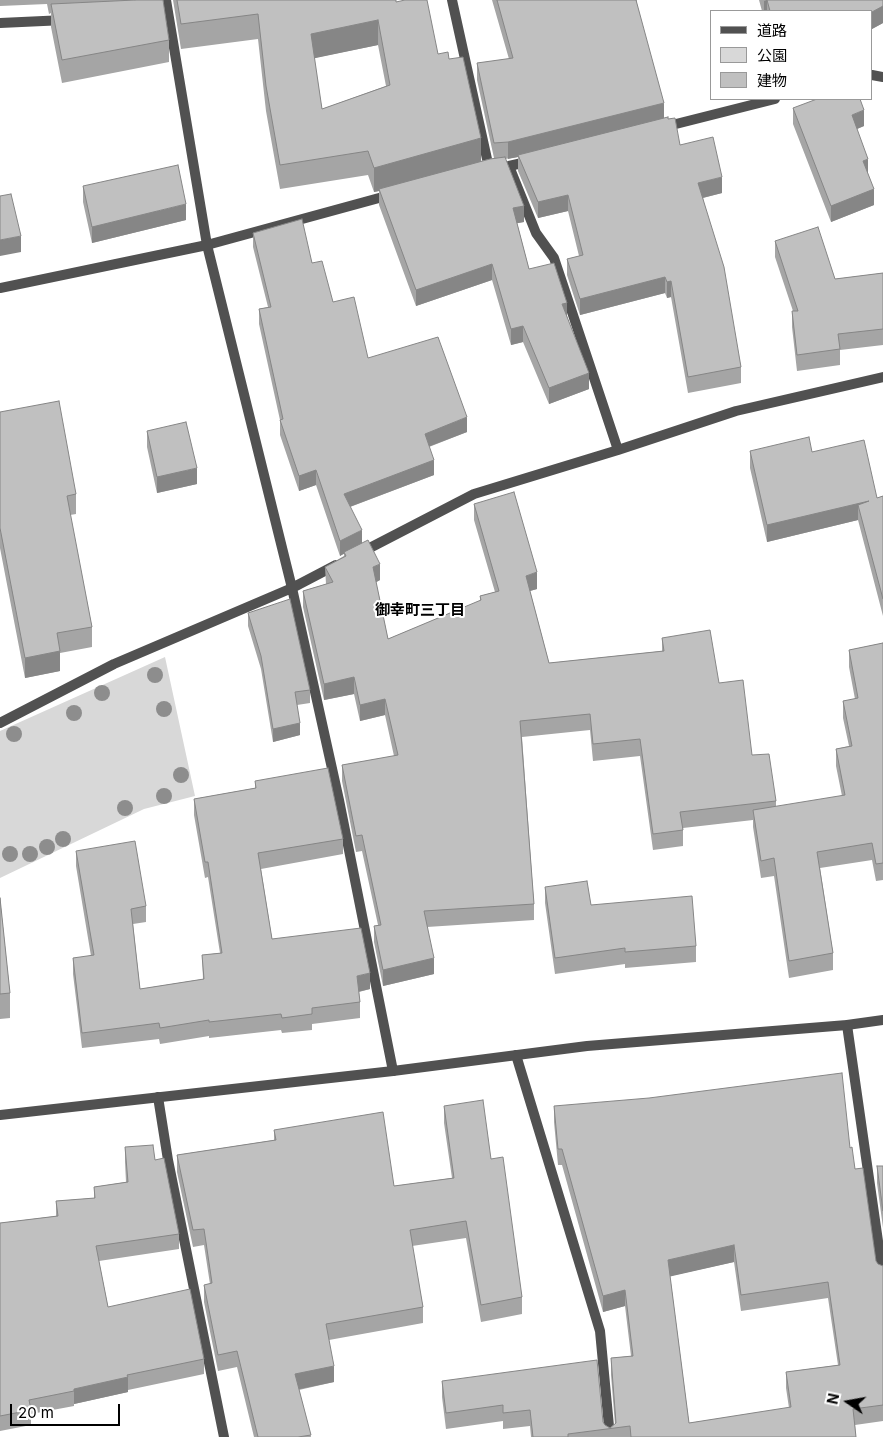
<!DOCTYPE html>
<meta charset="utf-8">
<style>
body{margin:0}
#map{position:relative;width:883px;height:1437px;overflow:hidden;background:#fff;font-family:Inter,"Noto Sans JP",sans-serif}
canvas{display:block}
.legend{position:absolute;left:710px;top:10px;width:162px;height:90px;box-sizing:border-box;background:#fff;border:1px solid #999;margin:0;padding:6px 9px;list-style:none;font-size:15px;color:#000}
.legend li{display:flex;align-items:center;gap:10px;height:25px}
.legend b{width:25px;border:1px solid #999}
.north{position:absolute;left:823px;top:1377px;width:50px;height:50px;-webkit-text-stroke:4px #fff;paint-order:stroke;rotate:282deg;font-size:14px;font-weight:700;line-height:20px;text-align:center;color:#000}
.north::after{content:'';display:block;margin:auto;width:18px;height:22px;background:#000;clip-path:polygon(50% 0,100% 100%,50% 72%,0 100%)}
.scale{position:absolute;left:10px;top:1404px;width:110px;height:22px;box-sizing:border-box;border:2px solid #000;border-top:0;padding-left:6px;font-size:15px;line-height:18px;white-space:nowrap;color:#000;-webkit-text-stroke:4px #fff;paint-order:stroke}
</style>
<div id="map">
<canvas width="883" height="1437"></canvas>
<ul class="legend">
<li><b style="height:6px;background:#515151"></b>道路</li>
<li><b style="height:14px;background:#d8d8d8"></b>公園</li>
<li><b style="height:14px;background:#c0c0c0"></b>建物</li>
</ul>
<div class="north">N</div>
<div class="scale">20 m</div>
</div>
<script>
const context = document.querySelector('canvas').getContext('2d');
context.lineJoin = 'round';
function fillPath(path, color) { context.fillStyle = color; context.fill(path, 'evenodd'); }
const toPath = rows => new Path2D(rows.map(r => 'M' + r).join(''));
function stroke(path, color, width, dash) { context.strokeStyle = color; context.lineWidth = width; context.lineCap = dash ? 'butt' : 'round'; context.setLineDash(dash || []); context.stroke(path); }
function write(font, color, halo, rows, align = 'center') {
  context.font = font + ' Inter,"Noto Sans JP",sans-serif'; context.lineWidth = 4; context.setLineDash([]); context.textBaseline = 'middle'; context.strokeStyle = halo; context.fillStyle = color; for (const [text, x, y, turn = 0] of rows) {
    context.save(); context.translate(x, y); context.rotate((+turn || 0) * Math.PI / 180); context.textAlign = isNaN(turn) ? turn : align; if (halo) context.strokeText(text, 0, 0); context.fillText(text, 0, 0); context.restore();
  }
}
fillPath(toPath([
 [165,657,195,796,144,809,0,878,0,731]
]), '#d8d8d8');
stroke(toPath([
 [166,0,207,245,292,588,339,800,393,1071],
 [452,0,489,168],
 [0,23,65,20],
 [872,75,883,77],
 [664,127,775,99],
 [509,166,536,233,554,258,618,450],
 [496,167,509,166,531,161],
 [0,288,207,245,390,195],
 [360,553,474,494,618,450,736,411,883,377],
 [0,723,114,664,292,588,336,565],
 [847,1025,883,1276],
 [516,1055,600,1331,610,1437],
 [158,1097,168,1160,224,1437]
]), '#515151', 10);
stroke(toPath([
 [0,1115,393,1071,587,1046,847,1025,883,1020]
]), '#515151', 10);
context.fillStyle = '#8d8d8d';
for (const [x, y] of [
 [155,675],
 [102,693],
 [164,709],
 [74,713],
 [14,734],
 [181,775],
 [164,796],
 [125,808],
 [63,839],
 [47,847],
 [10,854],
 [30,854]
]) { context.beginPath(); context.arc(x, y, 8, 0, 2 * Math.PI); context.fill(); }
fillPath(toPath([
 [0,0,163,0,169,40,169,62,62,83,51,27,51,13,49,14,47,4,0,6],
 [173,0,396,0,396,2,438,54,449,59,481,161,494,158,477,80,477,63,509,59,492,0,637,0,637,4,664,118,680,145,722,193,703,198,741,367,741,383,688,393,671,297,667,298,665,293,580,315,567,275,567,259,579,256,568,211,538,218,518,171,518,157,505,159,524,222,517,223,529,269,567,316,589,389,549,404,523,342,511,345,492,280,416,306,379,205,379,191,374,192,368,175,280,189,266,111,258,39,181,49],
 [378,45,386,86,322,109,314,58],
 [759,0,883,0,883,23,872,29,872,11,762,11],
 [793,108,864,126,857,129,868,174,874,205,831,222,793,124],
 [83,186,186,220,92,243,83,202],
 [253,233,312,263,333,302,368,358,467,432,429,447,434,475,350,507,362,544,380,580,376,582,388,639,480,601,480,596,495,592,474,520,474,504,537,589,530,591,549,663,662,651,662,638,719,683,752,755,776,801,776,807,842,796,836,766,836,749,849,746,843,718,843,701,855,699,849,667,849,650,883,643,883,880,876,881,872,860,820,868,833,953,833,970,789,978,774,876,761,878,753,827,753,820,683,828,683,846,653,850,640,756,593,761,590,730,522,737,534,904,534,920,427,927,434,974,383,986,374,942,374,926,378,925,362,851,356,852,342,781,342,765,394,756,385,715,360,721,354,694,324,700,303,607,303,591,326,584,325,567,344,556,344,553,340,556,316,485,299,491,280,435,280,420,259,324,259,309,268,307,253,247],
 [775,241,835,279,883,273,883,345,840,350,840,365,797,371,792,327,792,311,793,311,775,257],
 [0,412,76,494,76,514,70,515,92,627,92,647,60,653,60,671,25,678,0,548],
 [147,431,197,484,157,493,147,447],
 [750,451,812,452,877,498,883,496,883,616,858,520,767,542,750,468],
 [248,613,310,690,310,703,297,705,300,735,273,742,261,669,248,626],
 [255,781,343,839,343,854,261,869,272,939,370,989,359,992,360,1002,360,1018,312,1024,312,1030,282,1033,281,1030,209,1038,209,1036,160,1044,159,1039,82,1048,73,974,73,958,91,956,76,866,76,851,146,906,146,922,133,924,140,989,203,979,202,955,220,953,208,877,205,878,194,815,194,799,255,788],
 [545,887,696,946,696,962,625,968,625,964,555,974,545,903],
 [0,898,10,993,10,1018,0,1019],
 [444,1106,491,1159,522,1297,522,1314,481,1322,466,1238,412,1246,423,1307,423,1323,329,1340,334,1382,299,1390,311,1437,254,1437,237,1367,218,1371,204,1302,204,1285,210,1284,204,1245,193,1247,177,1172,177,1155,274,1140,274,1130,394,1186,452,1178,444,1123],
 [554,1106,850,1148,876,1261,878,1264,883,1266,883,1421,855,1425,856,1437,531,1437,530,1426,503,1429,503,1421,446,1429,442,1397,442,1381,603,1422,605,1425,610,1428,615,1424,611,1375,611,1358,631,1356,625,1306,603,1312,562,1165,558,1165,554,1122],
 [734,1262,741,1311,828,1298,838,1365,786,1372,786,1388,789,1408,689,1423,670,1276],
 [125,1147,155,1160,179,1234,179,1249,99,1261,108,1307,204,1359,204,1374,128,1390,128,1392,74,1404,74,1406,31,1414,31,1425,0,1431,0,1223,56,1216,56,1201,94,1198,94,1187,126,1182,125,1162],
 [877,1166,883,1166,883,1228,877,1183]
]), '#a5a5a5');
fillPath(toPath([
 [767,0,767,11,764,11,764,1],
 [883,6,883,23,872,29,872,12],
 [378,20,378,45,311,59,311,34],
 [664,103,664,120,518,155,518,157,508,159,508,142],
 [864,110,864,126,852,131,852,115],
 [481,138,481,163,379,189,379,191,374,192,374,168],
 [868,159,868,175,863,161],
 [722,177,722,193,698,199,698,183],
 [874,189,874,205,831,222,831,206],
 [568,195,568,211,538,218,538,202],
 [186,204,186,220,92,243,92,227],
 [524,206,524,222,513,224,513,208],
 [21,236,21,252,0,256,0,240],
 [492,264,492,280,416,306,416,290],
 [665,277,665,293,580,315,580,299],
 [671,281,671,297,667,298,667,282],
 [567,303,567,319,562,304],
 [523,326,523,342,511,345,511,329],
 [589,373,589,389,549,404,549,388],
 [467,417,467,432,425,448,425,434],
 [434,460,434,475,344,509,344,494],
 [197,468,197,484,157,493,157,477],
 [316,470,316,485,299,491,299,476],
 [869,501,858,505,858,520,767,542,767,525],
 [362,530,362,544,340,556,340,541],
 [380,564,380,580,373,584,373,567],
 [537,572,537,589,526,592,526,576],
 [60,651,60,671,25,678,25,658],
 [354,677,354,694,324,700,324,684],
 [385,699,385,715,360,721,360,705],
 [300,723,300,735,273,742,273,729],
 [434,958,434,974,383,986,383,970],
 [370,973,370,989,357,992,357,976],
 [734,1245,734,1262,668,1277,668,1260],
 [625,1290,625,1306,603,1312,603,1296],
 [334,1366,334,1382,295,1390,295,1374],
 [128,1377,128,1392,74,1404,74,1389]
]), '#868686');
const building = toPath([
 [135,0,163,0,169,40,62,60,51,4,135,0],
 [177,0,396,0,396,2,405,0,427,0,438,54,448,52,449,59,463,57,481,138,374,168,368,151,280,165,266,86,258,14,181,24,177,0],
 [378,20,390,85,322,109,311,34,378,20],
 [497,0,636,0,664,103,508,142,494,143,477,63,513,58,497,0],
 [767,0,883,0,883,6,872,12,770,11,767,0],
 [817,99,860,99,864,110,852,115,868,159,863,161,874,189,831,206,793,108,817,99],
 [668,117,668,119,675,118,680,145,713,137,722,177,698,183,724,267,741,367,688,377,671,281,667,282,665,277,580,299,567,259,583,255,568,195,538,202,518,155,668,117],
 [505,157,524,206,513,208,529,269,554,263,567,303,562,304,589,373,549,388,523,326,511,329,492,264,416,290,379,189,490,159,505,157],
 [178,165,186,204,92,227,83,186,178,165],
 [11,194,21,236,0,240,0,196,11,194],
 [302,219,312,263,322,261,333,302,354,297,368,358,438,337,467,417,425,434,434,460,344,494,362,530,340,541,316,470,299,476,280,420,283,419,259,309,271,307,253,233,302,219],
 [818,227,835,279,883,273,883,329,838,334,840,349,797,355,792,311,798,311,775,241,818,227],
 [59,401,76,494,67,496,92,627,57,633,60,651,25,658,0,528,0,412,59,401],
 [186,422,197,468,157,477,147,431,186,422],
 [809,437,812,452,864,440,877,498,883,496,883,599,858,505,869,501,767,525,750,451,809,437],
 [514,492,537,572,526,576,549,663,664,651,662,638,710,630,719,683,743,680,752,755,769,754,776,801,680,812,683,830,653,834,640,739,593,744,590,714,520,721,534,904,424,911,434,958,383,970,374,926,381,925,362,835,356,836,342,765,398,755,385,699,360,705,354,677,324,684,303,591,333,582,325,567,346,556,344,552,368,540,380,564,373,567,388,639,481,600,480,596,499,591,474,504,514,492],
 [290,599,310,690,295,692,300,723,273,729,261,656,248,613,290,599],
 [883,643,883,863,876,864,872,843,817,852,833,953,789,961,774,858,761,861,753,810,845,795,836,749,852,746,843,701,858,698,849,650,883,643],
 [328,768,343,839,258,853,272,939,361,928,370,973,357,976,360,1002,312,1008,312,1014,282,1018,281,1014,209,1022,209,1020,160,1028,159,1023,82,1033,73,958,94,955,76,851,135,841,146,906,131,909,140,989,204,979,202,955,222,953,208,862,205,862,194,799,256,788,255,781,328,768],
 [587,881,591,905,692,896,696,946,625,952,625,948,555,958,545,887,587,881],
 [0,898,10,993,0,994,0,898],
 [842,1073,850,1148,852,1147,855,1169,863,1168,876,1261,878,1264,883,1266,883,1405,853,1409,856,1437,631,1437,630,1426,568,1434,568,1437,533,1437,530,1410,503,1413,503,1405,446,1413,442,1381,597,1360,603,1422,605,1425,610,1428,616,1423,611,1358,633,1356,625,1290,603,1296,562,1149,558,1149,554,1106,649,1098,842,1073],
 [734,1245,741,1295,828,1282,840,1365,786,1372,791,1407,689,1423,668,1260,734,1245],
 [483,1100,491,1159,503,1157,522,1297,481,1305,466,1221,410,1230,423,1307,326,1324,334,1366,295,1374,311,1435,298,1437,258,1437,237,1351,218,1355,204,1285,212,1283,204,1229,193,1230,177,1155,276,1140,274,1130,383,1112,394,1186,454,1178,444,1106,483,1100],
 [153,1145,155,1160,164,1158,179,1234,96,1246,108,1307,190,1289,204,1359,127,1375,128,1377,74,1389,74,1391,29,1400,31,1410,0,1416,0,1223,58,1216,56,1201,95,1198,94,1187,128,1182,125,1147,153,1145],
 [877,1166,883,1166,883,1211,877,1166]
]);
fillPath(building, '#c0c0c0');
stroke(building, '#868686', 1);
write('bold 15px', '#000', '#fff', [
 ["御幸町三丁目",420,610]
]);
</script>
